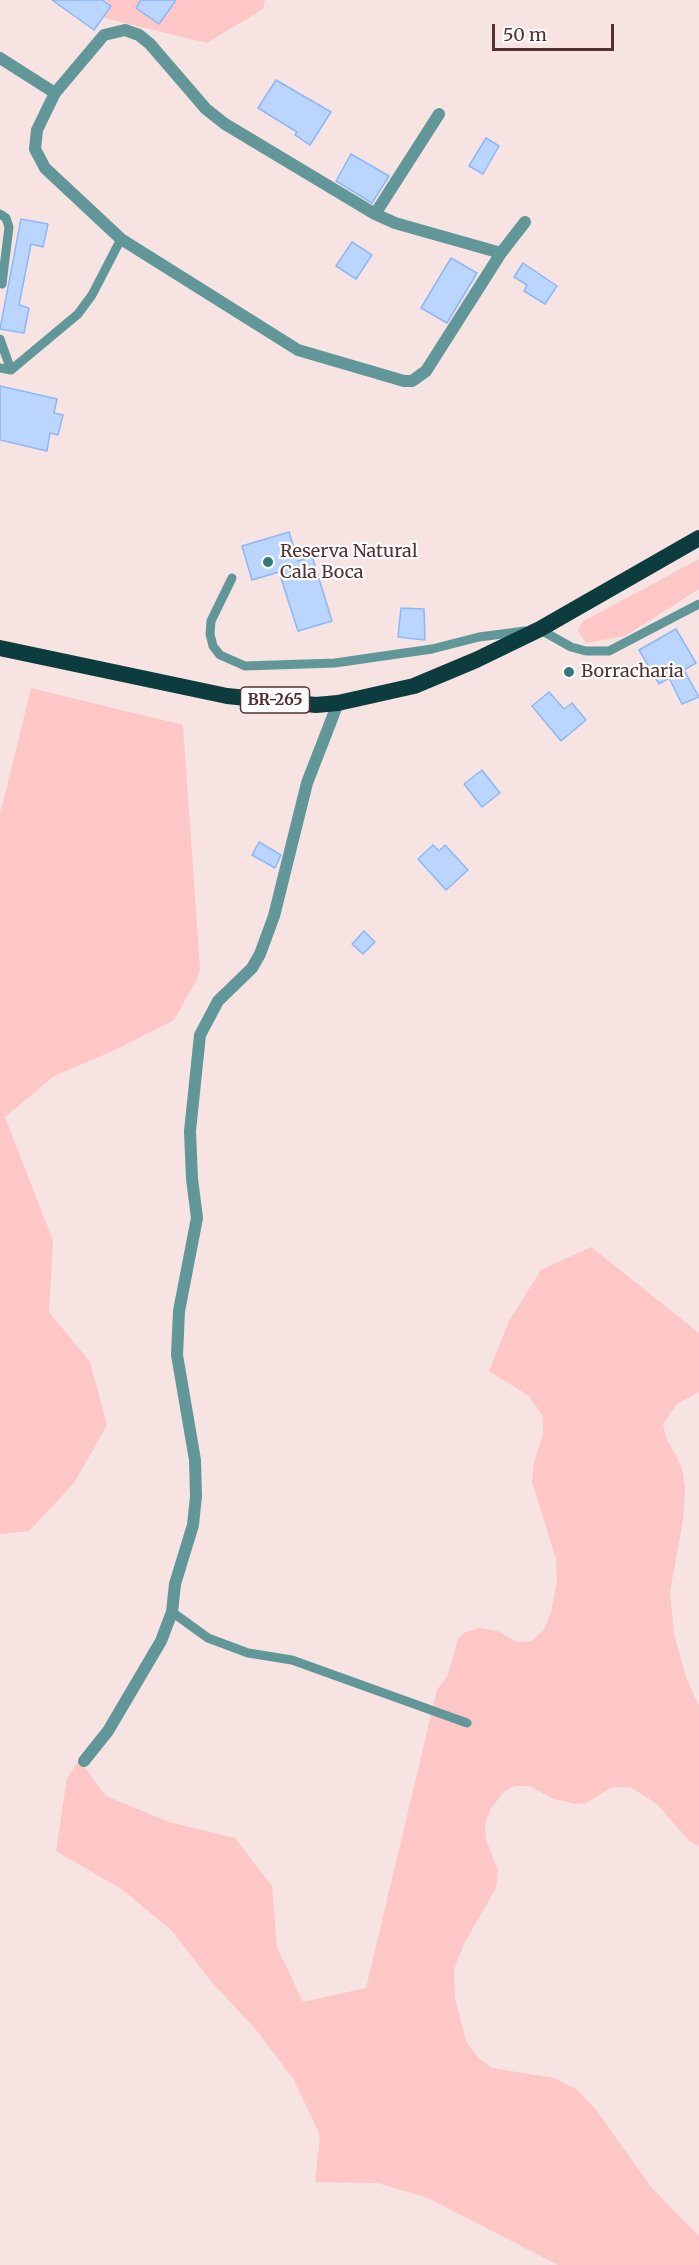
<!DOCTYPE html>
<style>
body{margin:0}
#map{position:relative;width:699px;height:2265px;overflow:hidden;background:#f6e3e2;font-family:Merriweather,serif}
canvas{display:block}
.scale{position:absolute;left:492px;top:24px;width:122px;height:27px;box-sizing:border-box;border:3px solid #543031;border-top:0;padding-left:8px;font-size:18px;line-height:21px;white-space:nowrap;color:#543031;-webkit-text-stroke:4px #fff;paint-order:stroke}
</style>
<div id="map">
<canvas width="699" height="2265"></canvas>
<div class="scale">50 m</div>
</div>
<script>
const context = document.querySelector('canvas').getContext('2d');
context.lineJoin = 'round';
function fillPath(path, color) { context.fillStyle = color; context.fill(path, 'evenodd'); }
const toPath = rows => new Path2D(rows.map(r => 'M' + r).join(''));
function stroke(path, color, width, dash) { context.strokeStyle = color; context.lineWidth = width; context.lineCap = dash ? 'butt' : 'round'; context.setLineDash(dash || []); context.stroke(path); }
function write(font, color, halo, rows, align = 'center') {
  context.font = font + ' Merriweather,serif'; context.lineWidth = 4.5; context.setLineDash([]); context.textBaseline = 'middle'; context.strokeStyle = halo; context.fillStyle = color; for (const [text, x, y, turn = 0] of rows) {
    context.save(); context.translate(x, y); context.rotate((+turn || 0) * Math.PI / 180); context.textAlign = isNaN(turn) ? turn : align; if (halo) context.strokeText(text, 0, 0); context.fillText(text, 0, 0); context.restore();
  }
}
fillPath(toPath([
 [91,0,265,0,263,9,207,43,88,14],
 [699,559,699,589,625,636,586,643,578,631,582,622],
 [31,688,183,725,200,969,197,979,174,1020,113,1051,54,1076,5,1117,53,1241,49,1312,90,1362,107,1425,74,1483,29,1531,0,1534,0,815],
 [591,1247,699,1333,699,1392,677,1404,663,1424,666,1437,682,1468,685,1488,683,1520,670,1592,674,1634,687,1680,699,1706,699,1846,689,1841,657,1804,630,1787,613,1787,586,1803,576,1804,554,1799,529,1786,515,1786,505,1791,491,1808,485,1823,486,1839,498,1871,496,1888,465,1942,454,1969,455,1998,466,2041,478,2058,492,2068,554,2078,576,2089,597,2111,651,2187,699,2236,699,2265,558,2265,428,2198,377,2183,315,2182,320,2135,294,2080,257,2031,210,1980,172,1931,123,1890,56,1851,67,1778,79,1760,106,1796,169,1822,235,1838,272,1886,277,1947,303,2002,366,1988,437,1690,448,1675,458,1639,464,1633,479,1628,497,1631,518,1642,530,1642,543,1631,551,1613,557,1581,556,1559,532,1482,534,1462,543,1434,543,1417,529,1396,489,1371,509,1321,541,1270]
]), '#fdc7c7');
const building = toPath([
 [52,0,102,0,111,6,94,30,52,0],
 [141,0,176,0,159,24,136,8,141,0],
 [276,80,331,112,310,145,295,135,297,132,258,108,276,80],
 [486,138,499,146,483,174,469,166,486,138],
 [351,154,389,176,372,203,336,181,351,154],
 [21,219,48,224,43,247,31,244,19,305,29,308,24,333,0,329,21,219],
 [352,242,372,255,356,279,336,266,352,242],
 [451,258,477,273,447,323,421,308,451,258],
 [523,263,557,286,545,304,524,291,527,285,514,277,523,263],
 [0,386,57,399,54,413,63,415,58,435,50,433,47,451,0,440,0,386],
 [289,532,298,561,312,556,332,621,298,631,279,572,252,580,242,546,289,532],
 [401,608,424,609,425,640,398,637,401,608],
 [676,629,696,663,684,670,699,697,682,704,669,678,659,684,639,650,676,629],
 [549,692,564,709,572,703,586,720,561,741,532,706,549,692],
 [482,770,500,793,482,807,464,784,482,770],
 [259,842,281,855,275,868,252,855,259,842],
 [433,845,439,851,445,845,468,870,446,890,418,859,433,845],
 [364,931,375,942,363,954,352,944,364,931]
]);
fillPath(building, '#bbd6fe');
stroke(building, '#8cb7f9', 1.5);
stroke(toPath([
 [0,214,6,218,9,227,2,284],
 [0,339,11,370,0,368],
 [11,370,78,314,92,295,121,239],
 [232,578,211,621,210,634,213,646,220,655,245,666,335,663,432,649,479,637,525,631],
 [539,629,571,647,586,651,609,651,699,604],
 [172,1612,208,1638,248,1653,292,1660,467,1723]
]), '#619799', 9);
stroke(toPath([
 [0,58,55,93],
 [375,214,439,114],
 [501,253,395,223,375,214,225,124,206,109,150,44,139,35,125,30,104,35,55,93,37,130,35,149,45,168,121,239,298,350,404,381,412,381,426,371,501,253,525,222],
 [84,1761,108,1731,161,1641,172,1612,175,1584,193,1525,196,1496,195,1460,177,1355,179,1311,197,1218,192,1179,190,1131,200,1035,218,1001,252,968,260,954,274,916,307,783,338,703]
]), '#619799', 12);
stroke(toPath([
 [0,648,227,696,316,705,338,703,414,686,476,660,540,629,699,538]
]), '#0d3c3e', 16);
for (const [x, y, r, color] of [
 [268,562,6,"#317b7e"],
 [569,672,6,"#317b7e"]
]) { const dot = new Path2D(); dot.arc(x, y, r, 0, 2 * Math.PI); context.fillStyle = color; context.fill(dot); stroke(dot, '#fff', 2); }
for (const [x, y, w] of [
 [275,700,69]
]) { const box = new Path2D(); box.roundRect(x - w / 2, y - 13, w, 26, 4.5); context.fillStyle = '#fff'; context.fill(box); stroke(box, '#543031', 1.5); }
write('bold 16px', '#543031', null, [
 ["BR-265",275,700]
]);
write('18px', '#543031', '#fff', [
 ["Reserva Natural",280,552],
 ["Cala Boca",280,573],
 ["Borracharia",581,672]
], 'left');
</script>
